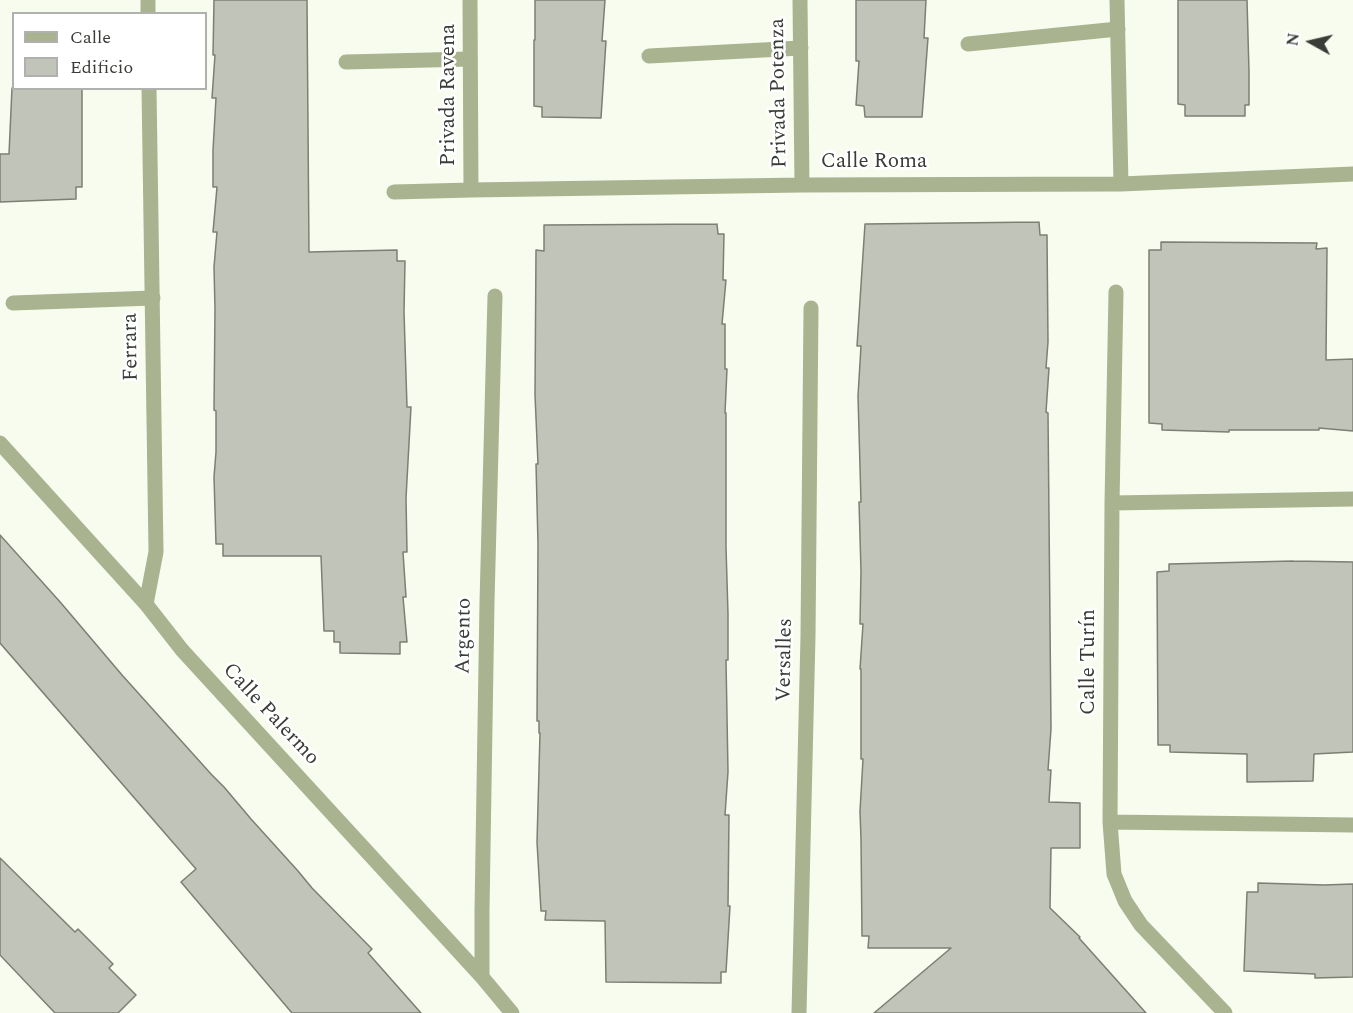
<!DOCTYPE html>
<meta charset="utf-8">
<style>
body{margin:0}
#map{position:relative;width:1353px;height:1013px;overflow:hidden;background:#f8fcef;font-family:Spectral,serif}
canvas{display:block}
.legend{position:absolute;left:12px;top:12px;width:195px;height:78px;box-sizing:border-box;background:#fff;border:2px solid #b0b1af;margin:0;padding:8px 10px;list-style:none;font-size:18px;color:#3a3c37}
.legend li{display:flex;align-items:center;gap:12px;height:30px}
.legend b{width:30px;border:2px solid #b0b1af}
.north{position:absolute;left:1281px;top:12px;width:60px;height:60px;-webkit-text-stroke:4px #fff;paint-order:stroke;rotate:278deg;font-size:16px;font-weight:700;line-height:24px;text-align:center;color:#3a3c37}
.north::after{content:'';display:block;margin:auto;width:21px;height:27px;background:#3a3c37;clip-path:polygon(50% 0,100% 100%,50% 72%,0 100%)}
</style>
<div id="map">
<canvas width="1353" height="1013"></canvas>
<ul class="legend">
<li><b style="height:8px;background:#a9b38f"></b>Calle</li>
<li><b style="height:16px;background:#c1c4b8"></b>Edificio</li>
</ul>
<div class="north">N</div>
</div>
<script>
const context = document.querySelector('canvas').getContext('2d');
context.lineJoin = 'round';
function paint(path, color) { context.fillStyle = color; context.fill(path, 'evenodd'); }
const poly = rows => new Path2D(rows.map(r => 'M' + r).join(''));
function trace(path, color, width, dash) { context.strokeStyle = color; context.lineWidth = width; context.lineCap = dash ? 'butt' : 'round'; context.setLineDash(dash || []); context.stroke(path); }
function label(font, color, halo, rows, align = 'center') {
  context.font = font + ' Spectral,serif'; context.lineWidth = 5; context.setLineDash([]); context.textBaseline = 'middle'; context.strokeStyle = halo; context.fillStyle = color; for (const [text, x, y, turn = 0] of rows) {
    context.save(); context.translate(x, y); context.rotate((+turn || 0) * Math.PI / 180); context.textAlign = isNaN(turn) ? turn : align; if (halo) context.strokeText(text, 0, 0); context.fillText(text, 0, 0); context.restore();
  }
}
const building = poly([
 [214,0,307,0,309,252,397,250,397,261,405,261,404,312,407,407,411,407,406,498,407,552,403,552,406,597,403,597,407,642,400,642,400,654,340,653,340,642,334,642,334,631,324,631,321,556,223,556,223,544,216,544,214,477,216,452,216,411,214,410,215,309,214,267,217,232,213,232,217,187,213,187,213,150,216,98,212,98,215,55,213,55,214,0],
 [535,0,605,0,602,41,606,41,601,118,542,117,542,107,534,106,534,40,535,40,535,0],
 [856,0,926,0,924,38,928,38,922,117,865,117,864,106,856,105,859,61,856,61,856,0],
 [1178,0,1247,0,1249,71,1249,105,1245,105,1245,116,1185,116,1185,105,1178,104,1178,0],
 [12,88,82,88,82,187,76,187,76,199,0,202,0,154,9,154,12,88],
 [1039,222,1040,235,1047,235,1048,342,1046,368,1049,368,1046,412,1048,413,1051,729,1048,770,1051,770,1049,802,1080,803,1080,848,1051,848,1050,908,1080,937,1079,938,1146,1013,874,1013,951,948,868,948,869,936,862,936,861,839,860,811,863,759,861,759,861,669,860,669,863,624,860,624,861,571,859,502,861,502,858,396,861,346,857,346,865,224,1039,222],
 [717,224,718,234,724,234,723,280,726,280,722,324,725,324,725,369,727,369,725,413,726,413,726,547,728,614,728,660,726,660,728,772,725,815,729,815,728,906,730,906,726,972,721,972,721,983,606,982,605,921,545,920,546,911,541,911,537,842,540,733,539,733,539,721,537,721,538,544,536,464,538,464,535,395,536,250,544,251,544,225,717,224],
 [1161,242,1317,243,1316,249,1327,248,1326,360,1353,359,1353,431,1319,428,1319,430,1229,430,1229,432,1162,430,1162,424,1149,423,1149,250,1161,250,1161,242],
 [0,535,61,603,122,675,211,774,224,787,251,819,298,871,312,888,372,949,368,953,421,1013,292,1013,181,882,196,869,0,643,0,535],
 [1293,561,1353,562,1353,752,1314,754,1313,781,1247,782,1247,754,1170,752,1170,745,1158,745,1157,572,1169,571,1169,564,1293,561],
 [0,858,75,932,78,929,113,964,109,968,136,995,118,1013,55,1013,0,955,0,858],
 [1258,883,1324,885,1353,884,1353,977,1315,978,1315,974,1244,971,1247,892,1258,892,1258,883]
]);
paint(building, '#c1c4b8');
trace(building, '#7c7f73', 1.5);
trace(poly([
 [968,44,1118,29],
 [649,56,801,48],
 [346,62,470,59],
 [13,303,153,298]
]), '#a9b38f', 15);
trace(poly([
 [148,0,148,14],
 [470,0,471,190],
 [800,0,802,185],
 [1117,0,1121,184],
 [394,192,471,190,802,185,1121,184,1353,174],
 [1116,292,1112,503,1110,822,1114,874,1125,901,1141,925,1225,1013],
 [0,443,146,604,182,650,482,977,512,1013],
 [1112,503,1353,499],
 [146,604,156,552,149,88],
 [1110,822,1353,825],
 [482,977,482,911,487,602,495,296],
 [799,1013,808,636,811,308]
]), '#a9b38f', 15);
label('21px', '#3a3c37', '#fff', [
 ["Privada Potenza",780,93,-91],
 ["Privada Ravena",450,95,-90],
 ["Calle Roma",874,163],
 ["Ferrara",132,347,-91],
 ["Argento",465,636,-89],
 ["Versalles",786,660,-89],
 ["Calle Turín",1090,662,-90],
 ["Calle Palermo",270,715,47]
]);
</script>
